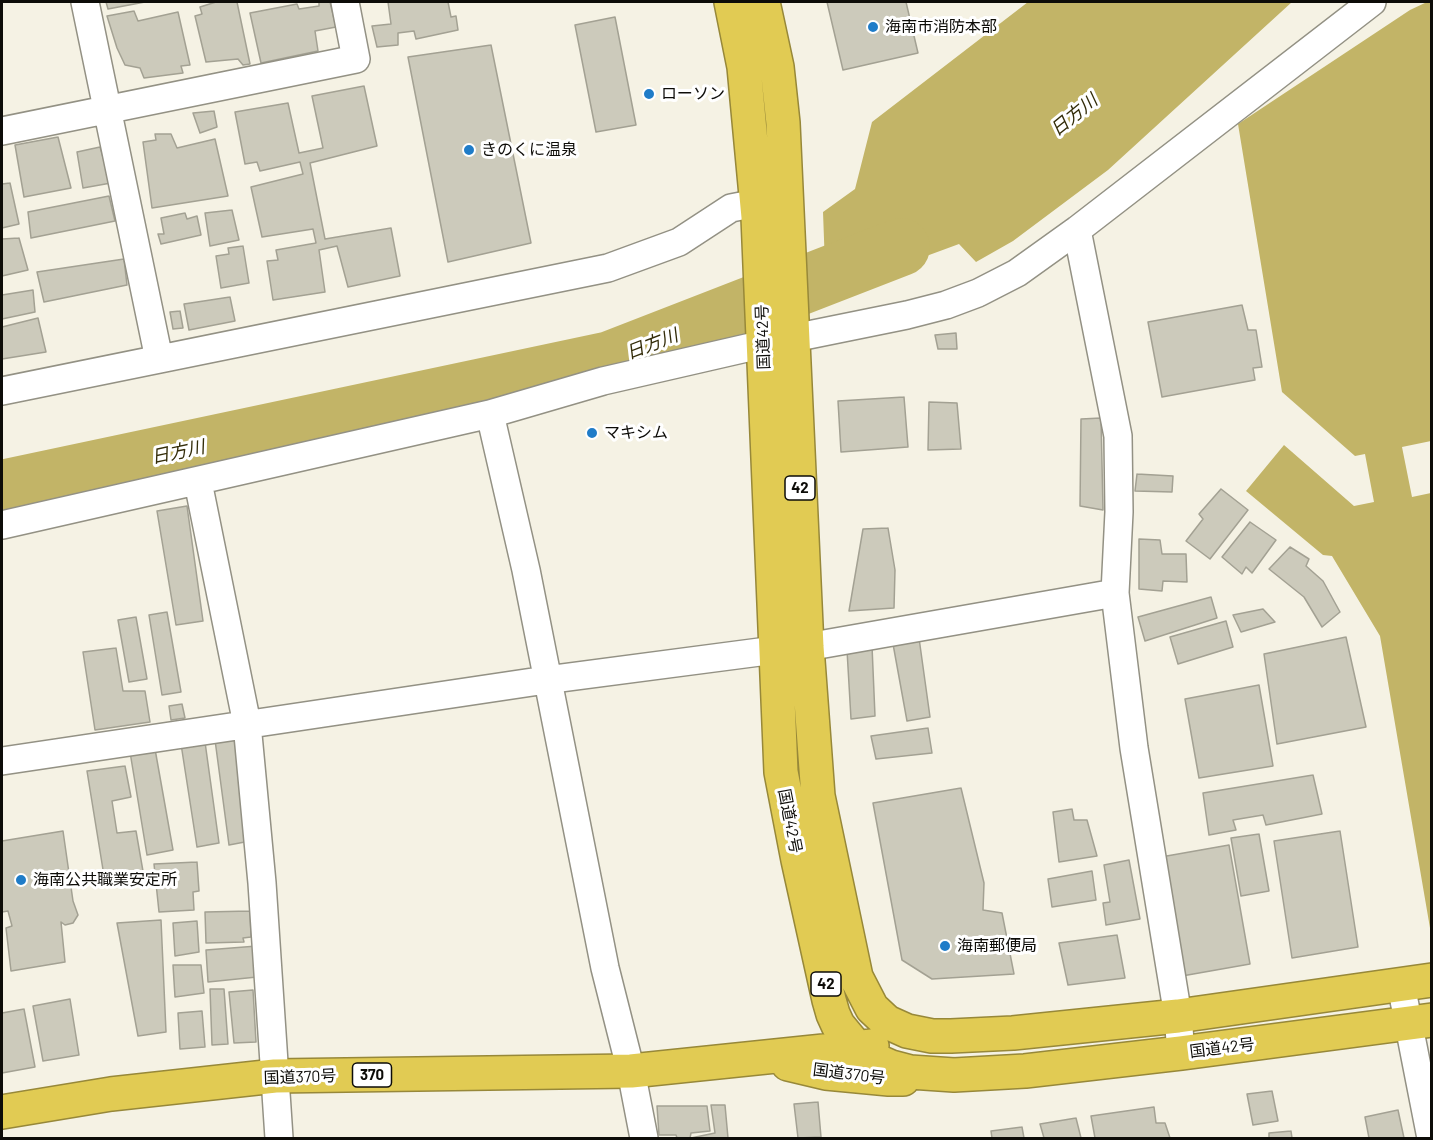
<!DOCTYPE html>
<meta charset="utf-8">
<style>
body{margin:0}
#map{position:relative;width:1433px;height:1140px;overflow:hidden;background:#f5f2e4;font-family:Barlow,sans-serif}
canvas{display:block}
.frame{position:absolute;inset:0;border:3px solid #0d0c08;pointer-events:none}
</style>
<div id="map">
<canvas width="1433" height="1140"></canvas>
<div class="frame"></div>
</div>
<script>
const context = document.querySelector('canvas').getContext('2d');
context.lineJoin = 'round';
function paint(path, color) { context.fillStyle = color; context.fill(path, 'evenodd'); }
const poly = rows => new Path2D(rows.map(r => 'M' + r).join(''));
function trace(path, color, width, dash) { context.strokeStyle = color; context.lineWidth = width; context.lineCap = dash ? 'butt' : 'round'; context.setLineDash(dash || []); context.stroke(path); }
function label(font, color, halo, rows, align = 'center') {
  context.font = font + ' Barlow,"Noto Sans JP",sans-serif'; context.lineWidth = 6; context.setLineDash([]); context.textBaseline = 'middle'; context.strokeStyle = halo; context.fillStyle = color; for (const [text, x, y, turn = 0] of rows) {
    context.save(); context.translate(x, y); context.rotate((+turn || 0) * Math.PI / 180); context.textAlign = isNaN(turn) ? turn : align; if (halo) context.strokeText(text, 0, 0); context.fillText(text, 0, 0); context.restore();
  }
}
paint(poly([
 [1028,2,1292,2,1108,170,1013,241,976,262,959,244,826,293,823,212,855,189,872,122],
 [1427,2,1432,2,1431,441,1402,447,1412,497,1431,493,1432,928,1430,928,1380,636,1332,556,1323,555,1246,491,1284,445,1354,506,1374,502,1365,454,1355,456,1282,392,1238,124,1410,10]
]), '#c2b467');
trace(poly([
 [2,489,610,360,901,247]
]), '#c2b467', 58);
const building = poly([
 [106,2,145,2,108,9,106,2],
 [216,2,237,2,250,64,243,65,238,59,206,62,195,16,202,14,200,7,216,2],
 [319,2,330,2,336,27,315,31,318,51,261,63,250,13,297,4,299,9,319,6,319,2],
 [388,2,448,2,451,17,456,16,458,30,416,39,414,31,398,33,398,45,377,47,372,26,391,24,388,2],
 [827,2,906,2,918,53,843,70,827,2],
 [134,11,138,21,178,12,190,65,181,66,183,73,144,78,140,68,125,65,117,48,107,16,134,11],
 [615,17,636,125,596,132,575,25,615,17],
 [491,45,531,243,448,262,408,57,491,45],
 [364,86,377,146,310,163,325,239,391,228,400,276,348,287,337,246,319,250,325,292,273,300,267,261,278,260,276,250,316,243,313,229,262,237,251,187,303,174,300,162,260,171,257,162,245,164,235,112,288,103,299,153,323,148,312,96,364,86],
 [214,111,217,127,200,133,193,113,214,111],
 [155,134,171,134,177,148,215,139,228,196,152,208,143,142,156,140,155,134],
 [58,137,71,188,24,197,15,145,58,137],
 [100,147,111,183,83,188,77,152,100,147],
 [10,183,19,224,2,228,2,184,10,183],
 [109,196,115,221,31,238,28,212,109,196],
 [232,210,239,240,210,246,205,213,232,210],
 [185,213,187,219,197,216,201,235,161,244,158,234,164,234,161,218,185,213],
 [19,238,28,270,2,276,2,239,19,238],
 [243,246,249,283,221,288,216,256,229,254,228,248,243,246],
 [124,259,127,285,44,302,37,272,124,259],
 [33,290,35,312,2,319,2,295,33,290],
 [230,297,235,321,189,330,184,304,230,297],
 [1242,305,1248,330,1256,330,1262,367,1253,368,1255,380,1162,397,1148,322,1242,305],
 [180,311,183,328,173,329,170,312,180,311],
 [38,318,46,352,2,359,2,327,38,318],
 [956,333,957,349,938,349,935,335,956,333],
 [904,397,908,447,841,452,838,401,904,397],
 [929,402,957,403,961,449,928,450,929,402],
 [1101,418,1103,510,1080,506,1081,419,1101,418],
 [1137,474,1173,476,1172,492,1135,491,1137,474],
 [1221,489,1248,510,1210,559,1186,541,1203,519,1199,514,1221,489],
 [187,506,203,621,176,625,157,511,187,506],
 [1250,522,1276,540,1252,573,1246,567,1242,574,1222,557,1250,522],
 [888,528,895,570,894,608,849,611,863,529,888,528],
 [1139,539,1160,540,1162,554,1186,554,1187,582,1163,581,1162,591,1139,589,1139,539],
 [1290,547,1309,559,1306,566,1323,581,1340,612,1322,627,1304,597,1269,569,1290,547],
 [1211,597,1217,618,1145,641,1138,617,1211,597],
 [1263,609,1275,622,1241,632,1233,615,1263,609],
 [167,612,181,692,162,695,149,615,167,612],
 [136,617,147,679,129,682,118,620,136,617],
 [1226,621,1233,647,1178,664,1170,637,1226,621],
 [1346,637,1366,727,1277,744,1264,654,1346,637],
 [919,638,930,717,907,721,893,644,919,638],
 [872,646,875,716,851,719,847,650,872,646],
 [116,648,123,691,145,691,150,722,95,730,83,652,116,648],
 [1259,685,1273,766,1199,778,1185,699,1259,685],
 [182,704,185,718,171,720,169,706,182,704],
 [928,728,932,753,876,759,871,736,928,728],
 [232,737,239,744,250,841,229,845,215,740,232,737],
 [205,742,219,843,197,847,181,744,205,742],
 [155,749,173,850,147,855,130,752,155,749],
 [125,766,131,797,112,801,117,833,136,831,144,877,105,882,87,771,125,766],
 [1313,775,1322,814,1266,825,1263,815,1233,820,1236,830,1209,835,1203,793,1313,775],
 [961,788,984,883,983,910,1002,913,1014,974,932,979,902,960,873,803,961,788],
 [1072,809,1074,820,1087,820,1097,856,1059,862,1053,812,1072,809],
 [63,831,73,901,78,915,73,923,65,925,61,922,65,962,11,971,6,928,12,926,8,911,2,912,2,841,63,831],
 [1340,831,1358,947,1292,958,1274,841,1340,831],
 [1259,834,1269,891,1241,896,1231,838,1259,834],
 [1229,845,1250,964,1182,976,1161,857,1229,845],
 [1129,860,1140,919,1106,925,1103,903,1110,902,1104,865,1129,860],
 [197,862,199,891,193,892,194,910,159,912,154,864,197,862],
 [1092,871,1096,900,1052,907,1048,879,1092,871],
 [250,911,251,937,243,938,244,942,206,943,205,912,250,911],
 [161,920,166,1032,138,1036,117,923,161,920],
 [197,921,199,952,175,956,173,923,197,921],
 [1117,935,1125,978,1068,985,1059,943,1117,935],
 [257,946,257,977,208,982,206,950,257,946],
 [173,965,201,965,204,993,175,997,173,965],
 [210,989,224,989,228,1044,212,1045,210,989],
 [253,990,256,1042,234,1043,229,992,253,990],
 [70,999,79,1055,43,1061,33,1006,70,999],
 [24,1009,35,1067,2,1073,2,1013,24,1009],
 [202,1011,205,1047,180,1049,178,1013,202,1011],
 [1272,1091,1278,1121,1253,1125,1247,1094,1272,1091],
 [818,1102,821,1137,798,1138,794,1104,818,1102],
 [711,1105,725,1105,728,1138,691,1138,715,1133,711,1105],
 [657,1106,707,1106,710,1131,691,1133,690,1138,677,1138,676,1135,659,1135,657,1106],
 [1154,1107,1156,1123,1165,1123,1170,1138,1095,1138,1091,1116,1154,1107],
 [1398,1110,1404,1138,1369,1138,1365,1117,1398,1110],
 [1076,1118,1081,1138,1044,1138,1040,1124,1076,1118],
 [1022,1127,1024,1138,992,1138,991,1131,1022,1127],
 [1291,1131,1292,1138,1269,1138,1269,1133,1291,1131]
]);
paint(building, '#cccabb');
trace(building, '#a3a193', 1.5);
const street = poly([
 [85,2,159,359],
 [2,131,356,59,345,2],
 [1077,230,1118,436,1119,512,1115,593,1134,748,1178,1016,1181,1053],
 [2,391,608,268,679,242,731,208,777,199],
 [490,414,526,570,605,968,631,1071,644,1138],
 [198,482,247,724,262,883,279,1138],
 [2,525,490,414,603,381,764,344,907,315,946,305,978,293,1017,273,1077,230,1372,2],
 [2,761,546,680,775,650,807,647,1115,593],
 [1401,985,1431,1138]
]);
const highway = poly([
 [731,2,744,67,758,217,781,772,798,860,829,1000,833,1014,838,1025,857,1048,873,1059,891,1067,910,1072,954,1075,1025,1071,1181,1053,1432,1020],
 [763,2,777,67,783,123,807,647,818,796,856,977,872,1008,887,1022,907,1031,932,1036,951,1036,1013,1033,1178,1016,1432,980],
 [788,1064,826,1073,889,1079,903,1079],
 [2,1112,111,1094,275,1076,631,1071,872,1046]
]);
trace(street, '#939184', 30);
trace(highway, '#978839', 36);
trace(street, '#fff', 27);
trace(highway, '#e1cb53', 33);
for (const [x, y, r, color] of [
 [873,27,6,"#1f7cc8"],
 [649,94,6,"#1f7cc8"],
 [469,150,6,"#1f7cc8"],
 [592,433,6,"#1f7cc8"],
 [21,880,6,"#1f7cc8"],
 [945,946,6,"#1f7cc8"]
]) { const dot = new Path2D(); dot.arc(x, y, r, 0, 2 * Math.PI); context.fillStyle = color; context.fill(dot); trace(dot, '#fff', 2); }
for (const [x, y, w] of [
 [800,488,30],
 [826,984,30],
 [372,1075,39]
]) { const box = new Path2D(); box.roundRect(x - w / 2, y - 12, w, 24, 4.5); context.fillStyle = '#fff'; context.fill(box); trace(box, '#0d0c08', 1.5); }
label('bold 15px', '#0d0c08', null, [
 ["42",800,488],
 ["42",826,984],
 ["370",372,1075]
]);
label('16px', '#0d0c08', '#fff', [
 ["海南市消防本部",885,27],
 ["ローソン",661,94],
 ["きのくに温泉",481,150],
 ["マキシム",604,433],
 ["海南公共職業安定所",33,880],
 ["海南郵便局",957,946]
], 'left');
label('16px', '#0d0c08', '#fff', [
 ["国道42号",763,337,-92],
 ["国道42号",790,821,79],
 ["国道42号",1222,1048,-7],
 ["国道370号",849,1074,7],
 ["国道370号",300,1077,-2]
]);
label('italic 18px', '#332c09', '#fff', [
 ["日方川",1074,115,-39],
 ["日方川",652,344,-21],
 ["日方川",178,452,-12]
]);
</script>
